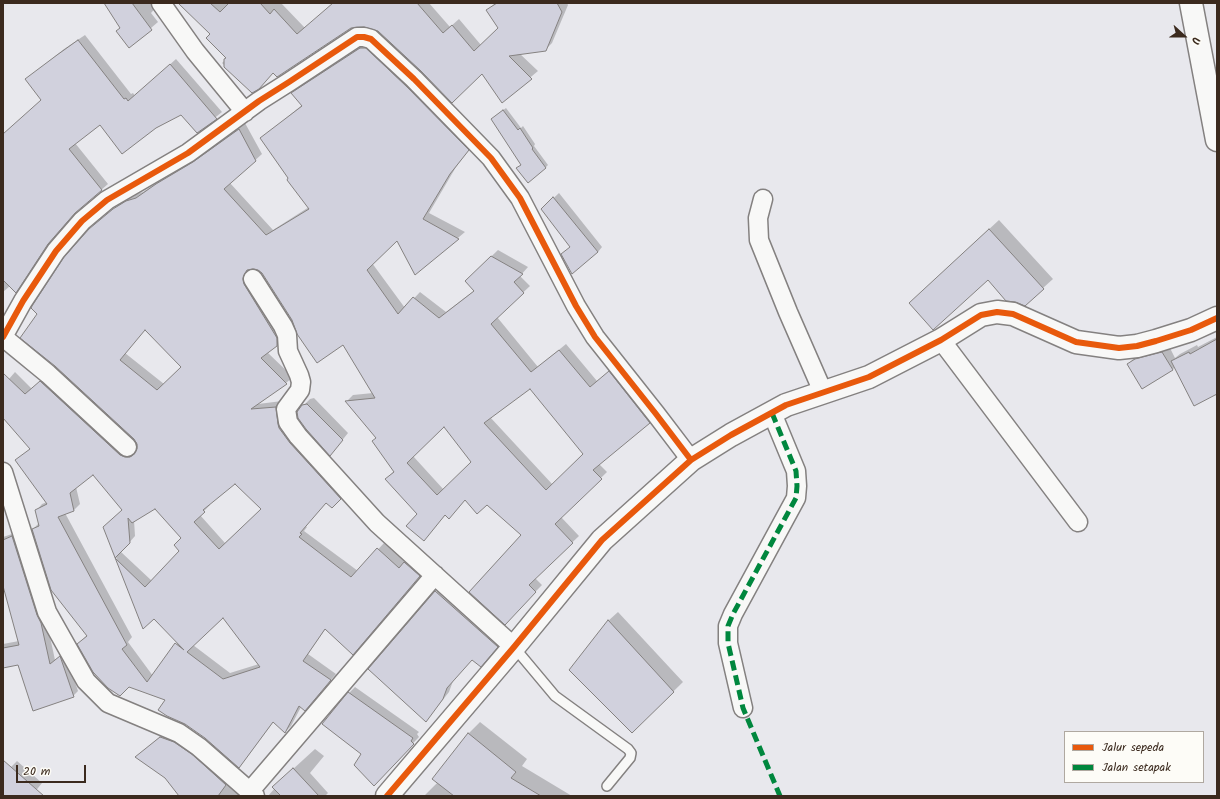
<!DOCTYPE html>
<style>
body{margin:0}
#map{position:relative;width:1220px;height:799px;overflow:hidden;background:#e8e8ed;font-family:Kalam,sans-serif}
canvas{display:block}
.frame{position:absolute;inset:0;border:4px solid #3b2a1e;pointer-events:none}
.legend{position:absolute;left:1064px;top:731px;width:140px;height:52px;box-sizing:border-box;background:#fdfcf7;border:1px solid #afa8a0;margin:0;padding:5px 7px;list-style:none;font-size:12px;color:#3b2a1e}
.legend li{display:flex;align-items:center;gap:8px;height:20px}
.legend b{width:20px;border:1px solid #afa8a0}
.north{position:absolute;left:1164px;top:16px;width:40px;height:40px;-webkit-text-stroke:3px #fdfcf7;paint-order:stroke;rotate:111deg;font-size:11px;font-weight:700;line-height:16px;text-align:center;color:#3b2a1e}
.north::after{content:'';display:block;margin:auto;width:14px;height:18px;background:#3b2a1e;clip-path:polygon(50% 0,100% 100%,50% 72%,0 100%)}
.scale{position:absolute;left:16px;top:765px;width:70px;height:18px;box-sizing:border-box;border:2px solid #3b2a1e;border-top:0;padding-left:5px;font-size:12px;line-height:14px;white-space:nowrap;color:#3b2a1e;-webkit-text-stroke:3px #fdfcf7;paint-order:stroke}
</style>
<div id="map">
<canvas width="1220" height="799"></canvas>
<div class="frame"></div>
<ul class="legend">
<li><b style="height:5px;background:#e8590c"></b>Jalur sepeda</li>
<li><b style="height:5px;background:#00873e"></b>Jalan setapak</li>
</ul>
<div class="north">U</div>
<div class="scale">20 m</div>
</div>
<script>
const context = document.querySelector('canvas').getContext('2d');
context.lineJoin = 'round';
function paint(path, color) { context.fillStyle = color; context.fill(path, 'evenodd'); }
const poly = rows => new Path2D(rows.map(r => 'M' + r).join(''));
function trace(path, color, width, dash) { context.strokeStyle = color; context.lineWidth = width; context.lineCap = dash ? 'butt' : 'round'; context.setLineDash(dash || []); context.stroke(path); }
paint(poly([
 [105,3,160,3,151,13,158,22,130,46,121,27],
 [179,3,281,3,305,28,334,3,429,3,450,27,459,19,481,45,499,28,488,10,495,3,567,3,568,5,552,43,545,50,519,53,538,71,502,101,482,73,422,71,379,30,367,26,351,27,273,72,252,92,222,63,227,58,212,34],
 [85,35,131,94,133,93,135,96,176,59,222,112,197,132,182,114,100,124,75,143,108,184,78,210,54,237,22,285,16,291,10,286,3,292,3,135,42,100,27,79,64,49],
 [367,42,474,143,456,167,429,213,465,232,416,273,397,240,372,263,405,308,420,292,446,312,475,290,466,281,498,250,528,267,520,276,530,286,497,317,538,367,566,344,597,381,616,366,656,416,599,464,607,472,561,517,579,536,535,578,542,585,511,617,522,535,487,504,465,499,446,514,430,533,418,514,386,479,394,471,377,438,347,401,353,395,373,393,343,343,293,320,263,273,259,269,249,269,248,272,283,339,267,352,293,377,286,383,258,404,282,401,346,492,338,501,327,502,305,526,307,527,304,531,358,571,384,543,405,562,411,556,426,569,359,647,326,628,308,654,336,674,311,703,301,707,291,726,285,732,274,721,245,760,239,767,167,699,78,644,87,635,33,529,39,523,36,511,42,504,47,502,17,460,31,448,3,416,3,386,15,372,32,389,47,376,132,451,137,451,138,444,38,314,90,229,97,222,121,203,133,195,143,192,163,178,201,156,245,123,262,154,230,183,273,230,309,207,262,138,302,105,292,93,298,87],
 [145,329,182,366,164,384,125,353],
 [530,387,584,454,553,485,490,417],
 [444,426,473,462,444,490,413,456],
 [93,474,123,510,104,527,144,627,154,618,178,642,153,676,128,642,132,637,65,513,74,510,80,504,76,487],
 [235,483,262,509,225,543,200,515,210,505,209,504],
 [155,508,182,538,180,551,152,581,121,552,135,536,134,520],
 [223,616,259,664,230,673,193,645],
 [506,108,521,128,523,126,535,144,534,146,548,165,545,168,522,164,492,119],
 [559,193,602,247,598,252,571,246,542,209],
 [999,220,1053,279,1043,288,1025,305,988,279,920,293],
 [1217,337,1217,398,1215,394,1175,367,1172,370,1128,364,1135,357,1169,346,1175,358,1180,354,1197,345,1198,347],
 [314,398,348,433,336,448,303,406,310,399],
 [18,532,46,618,55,660,65,652,78,691,73,696,18,664,3,667,3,644,19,641,3,582,3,537],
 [442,586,503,640,487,659,473,658,453,681,449,692,426,721,436,592],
 [618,612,683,682,632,732,608,621],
 [355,687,419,732,417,734,419,737,374,784,363,754,349,693],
 [480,722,527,759,522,766,572,796,424,796,438,782,468,734],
 [167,731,242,796,181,796,143,751],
 [315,749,324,756,310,773,328,793,325,796,268,796,275,788,280,781],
 [17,761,42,783,34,793,37,796,3,796,3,775]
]), '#0003');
const building = poly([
 [104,3,132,3,152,30,129,48,116,31,120,28,104,3],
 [178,3,210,3,220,12,229,3,260,3,270,14,274,9,297,34,333,3,417,3,443,33,452,25,474,51,498,28,486,10,497,3,557,3,562,12,546,51,509,56,532,79,502,103,482,74,452,103,421,71,378,31,364,27,351,28,277,77,273,73,259,89,252,93,224,67,224,59,226,58,206,38,210,34,178,3],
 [78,40,124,99,126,98,128,101,170,64,217,119,197,133,181,115,156,128,122,154,100,125,69,149,102,190,75,213,48,244,16,293,3,280,3,134,41,100,25,79,57,55,78,40],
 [360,48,366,48,407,87,469,150,450,174,423,219,459,239,415,275,397,241,367,270,398,314,413,297,439,318,474,291,465,281,491,256,523,274,514,282,524,293,491,324,531,372,559,350,590,387,609,371,650,423,593,470,602,479,555,524,573,543,529,585,536,592,505,625,469,592,521,535,487,505,477,514,465,500,449,519,445,515,424,541,406,526,417,514,385,479,394,472,372,441,376,438,345,401,375,398,343,345,317,363,297,334,292,320,262,273,258,270,253,269,247,270,244,275,243,279,244,284,277,338,277,346,261,358,287,384,251,409,276,407,278,424,279,428,290,443,341,499,332,508,326,503,300,533,302,534,299,537,351,577,377,548,399,568,404,562,420,576,353,655,325,629,303,661,331,680,305,711,299,706,285,733,273,722,239,768,205,738,185,724,167,716,158,710,165,700,129,687,120,696,108,688,93,672,77,644,87,636,51,590,32,529,39,526,35,510,47,504,15,460,30,449,3,418,3,373,25,394,40,381,120,455,125,457,130,457,134,454,137,449,137,444,134,439,55,366,20,338,37,314,31,308,32,306,64,257,89,229,113,209,126,201,136,198,156,184,193,162,239,129,256,161,224,189,266,235,309,209,287,180,288,178,260,138,302,106,291,93,360,48],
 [145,330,181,367,157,390,120,360,145,330],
 [530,389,583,454,546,490,484,423,530,389],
 [444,427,471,462,437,495,407,463,444,427],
 [93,475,122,510,103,527,143,629,154,619,184,650,175,643,147,682,122,649,127,645,58,517,74,511,70,493,93,475],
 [235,484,261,509,219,549,194,522,205,512,203,510,235,484],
 [155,509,181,538,174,545,179,551,145,587,115,558,130,543,128,518,132,523,155,509],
 [223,618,260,667,223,679,187,652,223,618],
 [503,110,518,130,520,128,533,148,532,149,546,168,528,183,516,168,521,165,491,119,503,110],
 [553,197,598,252,572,274,561,254,570,247,541,209,553,197],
 [989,229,1044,289,1025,306,1015,302,1006,301,988,280,933,330,909,303,989,229],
 [1217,339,1217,394,1194,406,1171,361,1189,352,1190,354,1217,339],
 [1162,352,1173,370,1142,389,1127,364,1135,359,1162,352],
 [307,404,343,440,330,456,306,429,298,418,297,412,302,405,307,404],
 [12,536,37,615,41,623,50,664,60,656,74,697,33,711,18,665,3,668,3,648,19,645,3,586,3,540,12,536],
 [435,591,498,647,481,667,472,660,447,688,443,699,426,722,368,669,435,591],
 [608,620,674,692,632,733,569,670,608,620],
 [348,692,413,738,411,741,414,744,374,786,354,765,361,754,322,724,348,692],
 [468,733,516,772,511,778,541,796,454,796,432,779,468,733],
 [160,737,174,742,193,755,226,785,218,796,179,796,165,778,135,757,160,737],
 [3,760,44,796,3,796,3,760],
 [293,768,319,796,281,796,272,787,293,768]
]);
paint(building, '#d1d1dd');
trace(building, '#848180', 1);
const lane = poly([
 [514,647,555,696,628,749,631,753,630,758,607,786]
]);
const street = poly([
 [161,3,195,51,245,112],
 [763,199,758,218,759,240,788,312,823,392],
 [253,279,283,326,287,335,288,351,299,375,301,382,300,390,286,409,288,422,298,436,377,523,514,647],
 [3,337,23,301,56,251,82,221,107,200,188,153,259,101,289,82,357,37,364,37,371,39,414,79,491,158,520,198,576,306,595,337,656,414,691,460],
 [3,337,48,374,127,447],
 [941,340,1078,522],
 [3,472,47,612,86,681,108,703,179,733,199,747,255,796],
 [743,708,728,643,728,626,733,614,796,498,797,486,796,471,772,413],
 [250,791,435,575]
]);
const secondary = poly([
 [1191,3,1217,140],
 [387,796,514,647,602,540,691,460,731,435,786,405,869,377,941,340,981,315,997,312,1013,314,1076,342,1119,348,1137,346,1156,341,1191,330,1217,318]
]);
trace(lane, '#848180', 12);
trace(street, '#848180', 21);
trace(secondary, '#848180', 25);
trace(lane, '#f8f8f7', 9);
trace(street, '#f8f8f7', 18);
trace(secondary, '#f8f8f7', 22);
trace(poly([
 [772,413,796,471,797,486,796,498,733,614,728,626,728,643,743,708,780,796]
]), '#00873e', 5, [10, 5]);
trace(poly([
 [3,337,23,301,56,251,82,221,107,200,188,153,259,101,289,82,357,37,364,37,371,39,414,79,491,158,520,198,576,306,595,337,656,414,691,460],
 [387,796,514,647,602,540,691,460,731,435,786,405,869,377,941,340,981,315,997,312,1013,314,1076,342,1119,348,1137,346,1156,341,1191,330,1217,318]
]), '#e8590c', 6);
</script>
